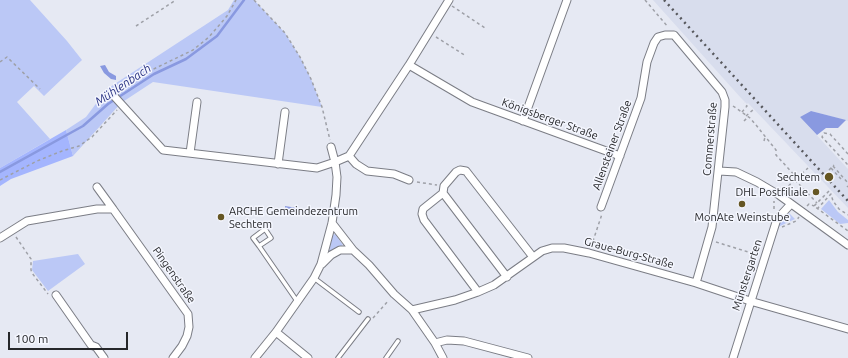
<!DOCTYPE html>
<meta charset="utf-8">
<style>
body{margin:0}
#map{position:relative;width:848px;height:358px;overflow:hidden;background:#e6e9f3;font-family:Ubuntu,sans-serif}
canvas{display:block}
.scale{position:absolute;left:8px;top:332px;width:120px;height:18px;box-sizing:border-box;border:2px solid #26272a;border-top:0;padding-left:5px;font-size:12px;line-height:14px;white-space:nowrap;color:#26272a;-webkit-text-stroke:3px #f4f6fe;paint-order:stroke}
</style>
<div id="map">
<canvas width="848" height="358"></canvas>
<div class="scale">100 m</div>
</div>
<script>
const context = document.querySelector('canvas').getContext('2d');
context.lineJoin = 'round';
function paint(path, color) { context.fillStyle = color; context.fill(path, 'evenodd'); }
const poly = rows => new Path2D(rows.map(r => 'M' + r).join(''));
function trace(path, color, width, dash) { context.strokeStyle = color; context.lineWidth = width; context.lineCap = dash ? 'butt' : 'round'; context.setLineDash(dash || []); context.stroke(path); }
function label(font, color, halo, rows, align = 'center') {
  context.font = font + ' Ubuntu,sans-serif'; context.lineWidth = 3; context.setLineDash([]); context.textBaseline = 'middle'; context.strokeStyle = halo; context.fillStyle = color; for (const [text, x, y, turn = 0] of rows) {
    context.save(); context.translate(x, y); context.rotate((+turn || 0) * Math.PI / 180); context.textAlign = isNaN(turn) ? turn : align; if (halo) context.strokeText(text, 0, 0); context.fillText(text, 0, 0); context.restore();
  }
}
paint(poly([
 [653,0,848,0,848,121,811,111,800,117,848,169,848,208,748,103,747,104,741,98]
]), '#d8dded');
paint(poly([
 [0,0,30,0,67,41,82,60,44,96,34,86,17,102,50,139,0,168],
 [234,0,254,0,285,33,300,57,311,79,322,107,153,82,121,103,73,156,66,130,86,117,107,89,228,10],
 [829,200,838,212,848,220,848,223,840,224,821,209],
 [789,213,795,219,778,227,780,222],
 [335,234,343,245,329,253,332,235],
 [78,254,85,264,48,291,32,270,33,261]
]), '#bbc8f6');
paint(poly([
 [66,130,73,156,11,179,0,186,0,168]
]), '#a4b5fe');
paint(poly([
 [105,65,109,72,116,76,116,80,111,79,104,73,100,66],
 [811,111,846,120,838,128,826,128,817,135,800,117],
 [285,206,297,208,297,212,287,213,285,211]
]), '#8999e0');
trace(poly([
 [0,172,83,126,108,104,154,74,186,59,217,36,244,0]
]), '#8999e0', 2.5);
const service = poly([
 [259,246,253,238,265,229,271,238,259,246,297,301],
 [314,278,359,312],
 [338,358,368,319],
 [386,358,398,341]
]);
const minor = poly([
 [449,0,409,65,472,102,620,156],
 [113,95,163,150,317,168,335,162,349,156,409,65],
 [523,121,567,0],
 [190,153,197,102],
 [349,156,356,164,367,171,394,174,409,180],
 [278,164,285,112],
 [719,171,736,172,757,182,779,195,848,245],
 [97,187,113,209],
 [443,193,507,277],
 [601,207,641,98,647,62,654,43,658,37,665,35,674,35,722,92,725,100,725,107,712,227,696,283],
 [332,223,353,250],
 [0,238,27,221,97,209,113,209,188,314,189,327,187,336,182,346,173,358],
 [322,264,331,255,340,250,353,250,369,265,394,294,412,310,435,343,443,358],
 [478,292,424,220,422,214,423,209,443,193,444,186,456,172,460,170,466,171,533,257],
 [56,295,91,345,96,347,104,358],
 [412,310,455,300,478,292,494,285,542,251,552,248,564,248,589,253,696,283,750,301,848,329],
 [276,332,308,358],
 [435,343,447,340,464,341,528,358],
 [255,358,276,332,314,278,321,264,332,223,336,195,337,177,335,162,331,147],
 [733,358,777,219,791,204]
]);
trace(service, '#7b7d85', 5.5);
trace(minor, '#7b7d85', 9);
trace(poly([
 [254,0,285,33,300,57,311,79,322,107,330,140],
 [645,0,668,27],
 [452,6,485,28],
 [136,26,176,0],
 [436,37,466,56],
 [0,62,7,57,40,89],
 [118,91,133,79,193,50,209,37,227,16,236,0],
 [733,106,750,118,756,125,776,150,776,155,797,178],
 [742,112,747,106,744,103],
 [746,116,754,109],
 [744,121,748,117],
 [764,141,765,137],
 [848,154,830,134,824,133,822,137,848,165],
 [833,166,848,183],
 [831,168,841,179],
 [829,170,834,165],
 [0,180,37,161,62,151,79,146,92,137,117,110],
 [795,180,817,203],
 [417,182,437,185],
 [847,186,848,187],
 [784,190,808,168],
 [829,191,814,206,848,231],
 [807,206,809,204,814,206],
 [774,209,774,201],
 [817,209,831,194,833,201,839,209,848,215],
 [782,227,796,221,799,217],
 [16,237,31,259,31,270,32,273,48,294],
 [716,242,758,255],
 [591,247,602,214],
 [373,318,389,300]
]), '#9ea0a7', 1.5, [3, 3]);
trace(service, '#fff', 3.5);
trace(minor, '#fff', 7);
trace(poly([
 [664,0,848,201]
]), '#57585d', 2.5, [2, 4]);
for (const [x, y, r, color] of [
 [829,177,5,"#655623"],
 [816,192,4,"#655623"],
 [742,204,4,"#655623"],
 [221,217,4,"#655623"]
]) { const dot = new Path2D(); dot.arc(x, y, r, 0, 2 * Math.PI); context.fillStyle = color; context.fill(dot); trace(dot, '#f4f6fe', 1.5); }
label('11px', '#26272a', '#f4f6fe', [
 ["Königsberger Straße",550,119,20],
 ["Commerstraße",710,139,-85],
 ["Allensteiner Straße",612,145,-70],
 ["Graue-Burg-Straße",629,253,15],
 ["Pingenstraße",174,275,55],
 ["Münstergarten",747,275,-72]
]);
label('11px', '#26272a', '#f4f6fe', [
 ["Sechtem",820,177],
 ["DHL Postfiliale",808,192],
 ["ARCHE Gemeindezentrum",229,211,"left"],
 ["Sechtem",229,224,"left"],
 ["MonAte Weinstube",742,217,"center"]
], 'right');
label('italic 12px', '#293283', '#f4f6fe', [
 ["Mühlenbach",123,85,-34]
]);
</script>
